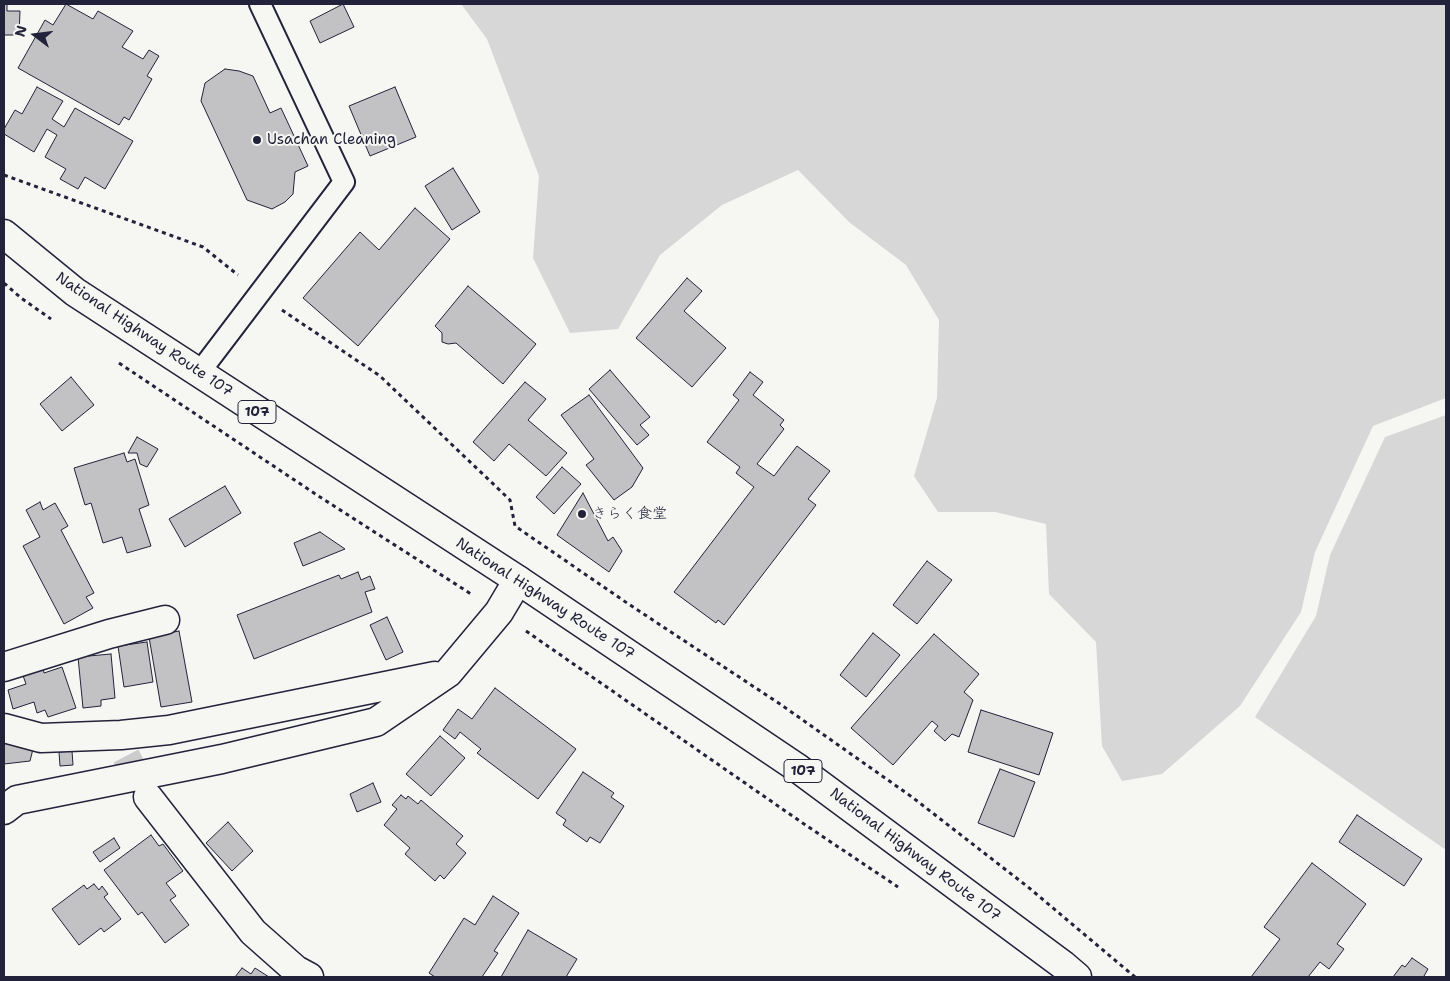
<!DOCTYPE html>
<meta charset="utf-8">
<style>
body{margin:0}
#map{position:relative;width:1450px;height:981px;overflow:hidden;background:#f6f6f2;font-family:"Shantell Sans",sans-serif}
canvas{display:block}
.frame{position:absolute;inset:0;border:5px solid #22223b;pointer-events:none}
.north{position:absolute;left:10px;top:10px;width:50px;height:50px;-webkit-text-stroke:4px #f6f6f2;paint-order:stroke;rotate:285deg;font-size:14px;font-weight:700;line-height:20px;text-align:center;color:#22223b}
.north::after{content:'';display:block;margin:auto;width:18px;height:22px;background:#22223b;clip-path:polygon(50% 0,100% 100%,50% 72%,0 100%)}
</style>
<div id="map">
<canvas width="1450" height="981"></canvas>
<div class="frame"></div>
<div class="north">N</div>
</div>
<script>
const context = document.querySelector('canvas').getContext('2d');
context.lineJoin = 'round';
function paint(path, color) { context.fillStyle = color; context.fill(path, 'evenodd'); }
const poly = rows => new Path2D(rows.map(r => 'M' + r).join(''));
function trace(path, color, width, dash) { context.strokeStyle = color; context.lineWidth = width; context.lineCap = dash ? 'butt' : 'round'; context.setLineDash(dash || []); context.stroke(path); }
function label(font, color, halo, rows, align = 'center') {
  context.font = font + ' "Shantell Sans","Klee One",sans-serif'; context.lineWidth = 4; context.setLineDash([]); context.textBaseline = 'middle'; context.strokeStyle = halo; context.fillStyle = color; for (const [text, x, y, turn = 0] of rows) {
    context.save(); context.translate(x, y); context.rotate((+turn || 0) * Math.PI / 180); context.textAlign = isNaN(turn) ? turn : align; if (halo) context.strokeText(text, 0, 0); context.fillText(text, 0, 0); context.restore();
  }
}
paint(poly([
 [461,4,1446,4,1446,398,1373,426,1315,552,1301,612,1240,706,1162,774,1122,781,1102,746,1096,642,1049,594,1046,524,995,512,938,512,914,476,937,398,939,320,906,265,849,222,798,170,722,205,660,255,618,329,570,333,533,258,539,176,487,39],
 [1446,415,1446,850,1255,717,1316,616,1330,555,1385,437]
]), '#d7d7d7');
const building = poly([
 [4,4,7,4,7,11,20,11,19,35,4,35,4,4],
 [66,4,93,19,98,11,133,31,122,47,143,59,149,50,159,56,147,76,152,79,129,120,124,117,119,125,18,68,45,20,53,25,66,4],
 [343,4,354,27,320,43,310,21,343,4],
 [225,69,239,71,253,76,270,113,281,108,308,166,295,172,293,194,285,202,272,209,247,200,201,101,205,83,225,69],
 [37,87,63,101,52,119,64,127,75,108,133,141,105,189,85,177,78,189,60,179,66,169,45,157,57,135,47,129,34,152,4,134,4,129,15,110,22,114,37,87],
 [395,87,416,137,370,156,349,106,395,87],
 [453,168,480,212,452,230,425,186,453,168],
 [415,208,450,239,358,346,303,298,360,232,379,250,415,208],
 [687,278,702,291,684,311,726,348,692,387,636,338,687,278],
 [468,286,536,344,503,384,456,343,448,344,442,342,442,333,435,326,468,286],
 [610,370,650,417,640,425,649,435,637,445,589,389,610,370],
 [750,372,763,382,753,395,784,420,780,425,784,429,757,464,774,476,797,446,830,471,808,499,816,505,724,625,718,620,716,623,674,592,754,487,736,473,740,467,707,442,739,400,733,395,750,372],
 [71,377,94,405,62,431,40,404,71,377],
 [525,382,546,399,528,420,567,453,546,476,509,444,494,461,473,442,525,382],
 [589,395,643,468,632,487,614,500,586,465,594,459,561,415,589,395],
 [137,437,158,449,147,467,140,464,137,453,128,453,137,437],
 [124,453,127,462,135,459,149,505,139,509,151,546,127,553,122,537,103,543,91,503,85,505,74,468,124,453],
 [562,467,581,484,554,514,536,497,562,467],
 [225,486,241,513,185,547,169,519,225,486],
 [583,493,608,541,613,537,622,551,609,572,557,535,583,493],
 [40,502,43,510,55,503,68,526,61,530,94,593,86,597,93,608,64,624,23,546,40,537,26,510,40,502],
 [320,532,345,549,303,566,294,543,320,532],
 [927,561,952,580,917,624,893,605,927,561],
 [358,572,361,580,370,576,375,589,365,592,372,612,254,659,237,615,339,575,341,579,358,572],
 [387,617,403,652,386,660,370,625,387,617],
 [179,631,192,702,161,707,149,637,179,631],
 [873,633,900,655,866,697,840,675,873,633],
 [934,634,979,674,964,692,973,700,959,737,952,734,945,741,934,731,938,726,932,721,893,765,851,728,934,634],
 [147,642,153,682,124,687,118,646,147,642],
 [111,654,115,698,101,700,101,706,83,708,78,657,111,654],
 [42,664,44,673,62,667,76,708,48,717,45,710,37,713,34,702,13,709,8,690,26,684,21,670,42,664],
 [495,688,576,749,538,799,477,753,481,749,460,732,455,739,443,730,458,709,472,719,495,688],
 [981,710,1053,733,1039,775,968,752,981,710],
 [440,736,465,758,431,796,406,774,440,736],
 [4,742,33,749,30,761,4,764,4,742],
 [72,751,73,765,60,766,59,752,72,751],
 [1000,769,1035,782,1014,837,978,823,1000,769],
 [583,772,614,793,611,797,624,806,600,843,590,837,587,842,563,825,566,820,556,813,583,772],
 [373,783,381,802,357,812,350,794,373,783],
 [401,795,406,799,408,796,418,804,421,800,463,836,456,844,466,853,444,879,440,875,435,881,405,854,410,848,384,825,397,809,392,805,401,795],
 [1357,815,1422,859,1404,886,1339,842,1357,815],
 [228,822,253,851,232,871,206,843,228,822],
 [151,835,159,846,163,844,183,871,166,883,176,896,170,900,189,925,165,943,142,912,138,915,104,870,151,835],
 [114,838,120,848,100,862,93,852,114,838],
 [1312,863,1366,904,1337,944,1344,949,1329,969,1320,962,1308,977,1251,977,1280,939,1264,927,1312,863],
 [94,884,99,890,102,886,108,894,104,897,121,919,104,932,101,928,79,945,52,909,84,885,87,889,94,884],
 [493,896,519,913,494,951,498,953,482,977,435,977,429,973,464,918,475,925,493,896],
 [528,930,577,959,566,977,501,977,528,930],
 [1412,958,1428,969,1424,976,1425,977,1393,977,1402,965,1405,967,1412,958],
 [242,968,251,974,255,968,269,977,235,977,242,968]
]);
paint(building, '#c2c2c4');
trace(building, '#22223b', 1);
trace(poly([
 [126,756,147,796]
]), '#cccccd', 28, [28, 14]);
const service = poly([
 [199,373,344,182,260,4]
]);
const minor = poly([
 [4,667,109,634,165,620],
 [4,728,41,738,121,735,169,730,435,676],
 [148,797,253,932,296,970,309,977],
 [4,810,17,800,222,759,376,722,448,673,499,612,518,580]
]);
const trunk = poly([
 [4,234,75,292,518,580,796,767,1063,965,1077,977]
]);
trace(service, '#22223b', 24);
trace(minor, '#22223b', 31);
trace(trunk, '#22223b', 31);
trace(poly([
 [4,175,203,247,238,275],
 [4,283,21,298,51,319],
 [282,310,380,376,510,500,515,526,627,603,780,704,912,797,1028,887,1135,977],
 [119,363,320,497,471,594],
 [526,631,804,824,898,887]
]), '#22223b', 3, [4, 4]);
trace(service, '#f6f6f2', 20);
trace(minor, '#f6f6f2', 28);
trace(trunk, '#f6f6f2', 28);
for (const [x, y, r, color] of [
 [257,140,5,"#22223b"],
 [582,514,5,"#22223b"]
]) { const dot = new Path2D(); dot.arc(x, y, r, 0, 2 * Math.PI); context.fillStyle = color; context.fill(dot); trace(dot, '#f6f6f2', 2); }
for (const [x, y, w] of [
 [257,412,38],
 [803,771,38]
]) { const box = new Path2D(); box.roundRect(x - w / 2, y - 11.5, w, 23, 4); context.fillStyle = '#f6f6f2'; context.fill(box); trace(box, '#22223b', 1); }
label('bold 14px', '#22223b', null, [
 ["107",257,412],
 ["107",803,771]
]);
label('15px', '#22223b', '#f6f6f2', [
 ["Usachan Cleaning",267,140],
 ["きらく食堂",592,514]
], 'left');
label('15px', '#22223b', '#f6f6f2', [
 ["National Highway Route 107",144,335,34],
 ["National Highway Route 107",545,599,33],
 ["National Highway Route 107",915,855,37]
]);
</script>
